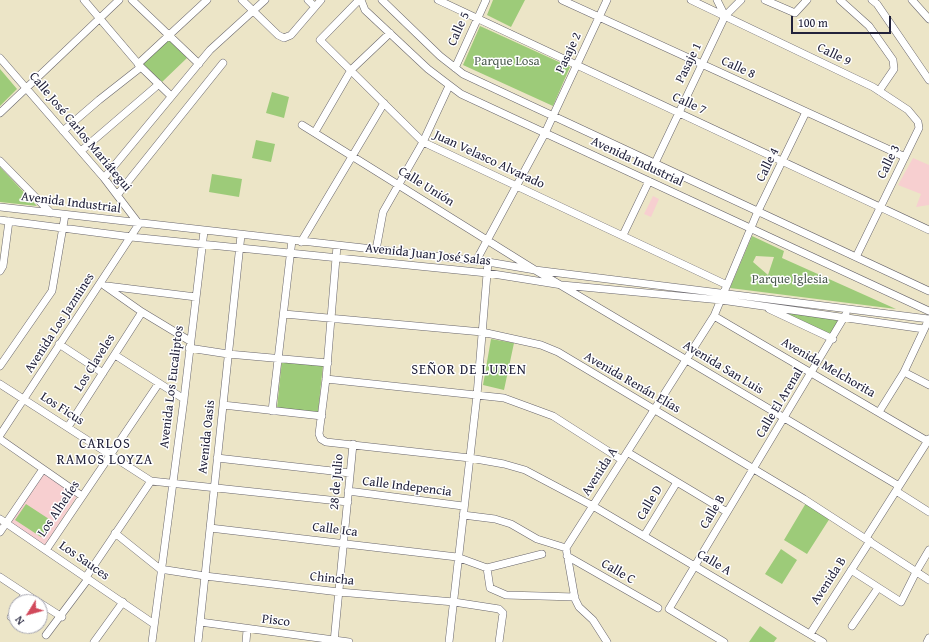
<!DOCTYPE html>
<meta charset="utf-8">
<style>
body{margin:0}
#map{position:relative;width:929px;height:642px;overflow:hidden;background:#ece5c7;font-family:"Gentium Book Plus",serif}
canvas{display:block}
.north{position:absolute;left:8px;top:594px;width:40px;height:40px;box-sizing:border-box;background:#fff;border:1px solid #a7a7b1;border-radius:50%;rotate:233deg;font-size:11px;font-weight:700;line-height:16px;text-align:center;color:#22223b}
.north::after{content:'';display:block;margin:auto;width:14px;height:18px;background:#d1495b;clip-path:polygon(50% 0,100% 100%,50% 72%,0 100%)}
.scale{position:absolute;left:791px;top:16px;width:100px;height:18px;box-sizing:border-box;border:2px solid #22223b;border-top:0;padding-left:5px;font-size:12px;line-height:14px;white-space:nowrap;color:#22223b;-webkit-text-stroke:3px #fff;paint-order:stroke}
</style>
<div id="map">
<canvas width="929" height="642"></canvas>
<div class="north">N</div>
<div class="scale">100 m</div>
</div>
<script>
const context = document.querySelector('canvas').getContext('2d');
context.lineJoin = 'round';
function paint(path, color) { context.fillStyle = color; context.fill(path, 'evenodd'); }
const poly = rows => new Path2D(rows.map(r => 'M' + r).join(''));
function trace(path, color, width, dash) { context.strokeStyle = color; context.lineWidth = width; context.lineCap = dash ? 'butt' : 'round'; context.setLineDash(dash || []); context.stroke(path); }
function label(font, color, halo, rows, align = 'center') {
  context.font = font + ' "Gentium Book Plus",serif'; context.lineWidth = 3; context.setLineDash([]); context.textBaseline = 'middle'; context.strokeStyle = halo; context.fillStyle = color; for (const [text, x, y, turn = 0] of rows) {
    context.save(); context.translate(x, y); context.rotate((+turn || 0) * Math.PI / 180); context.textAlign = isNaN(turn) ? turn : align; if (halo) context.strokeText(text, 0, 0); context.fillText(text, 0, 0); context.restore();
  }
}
paint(poly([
 [913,158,929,165,929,205,916,207,921,194,898,185],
 [653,196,659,199,651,217,644,214],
 [43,473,77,496,45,545,9,522]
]), '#f7cfd0');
paint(poly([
 [493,0,525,0,511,27,487,15],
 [480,26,570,67,553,106,463,65],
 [168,39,187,58,162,82,142,63],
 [0,69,17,89,0,106],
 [272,92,289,97,284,118,266,113],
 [256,140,275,144,271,162,252,158],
 [0,167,37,206,0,202],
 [212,174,242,179,239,197,209,192],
 [752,236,784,251,782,258,896,309,730,288],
 [756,256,774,257,768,275,753,262],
 [774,309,841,319,833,335],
 [491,339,514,343,504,390,483,385],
 [282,360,323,365,318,413,277,408],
 [806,503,830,518,807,554,784,540],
 [26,504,52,521,41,537,15,520],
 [781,549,797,560,782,584,765,574],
 [760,626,777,638,774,642,749,642]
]), '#9dcb79');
const minor = poly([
 [84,0,141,67,171,96],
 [132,0,199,64],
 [242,0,278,35,284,38,291,35,321,0],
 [308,0,315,7],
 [359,0,320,40,423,142,727,285],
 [361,0,365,10,428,69,461,94,929,311],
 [382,0,440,56,463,74,929,291],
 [438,0,929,230],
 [562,0,905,157],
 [691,0,873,87,908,110,918,122,919,128,856,257],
 [717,0,725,16],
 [765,0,795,13,807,0],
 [840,0,869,26,893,60,894,69,879,91],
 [872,0,877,4,929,80],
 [912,0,929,19],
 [0,58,104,178,139,224],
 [138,64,207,0],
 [455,68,486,0],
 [0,113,119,0],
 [302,125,535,270,899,486],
 [63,131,99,100,141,67],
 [315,132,351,70,390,33],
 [81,151,159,84],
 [0,161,51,213],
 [655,163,725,16,741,0],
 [104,178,210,50,265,0],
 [118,194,223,63],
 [0,207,488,262,535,270,929,319],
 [0,220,132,237],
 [623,235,649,181],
 [131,237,487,273,562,285,721,300,924,329],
 [301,242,384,103],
 [337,246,326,379,319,434,321,439,326,442,470,458,504,464,525,470,593,506,823,642],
 [376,250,383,212,423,142,449,86],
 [476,261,545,133,607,0],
 [0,271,3,266,9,221],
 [105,286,142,312,190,341],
 [107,286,196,297],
 [769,309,833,339],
 [284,314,482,332,541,345,558,352,804,499,929,580],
 [714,316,929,442],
 [59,344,103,373],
 [189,348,228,354,328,363],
 [115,355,184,399],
 [0,366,52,291,65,215],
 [904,372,929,385],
 [326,379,504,398,553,416,622,460],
 [0,384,151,481,348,502],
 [223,405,322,416],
 [272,411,292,240],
 [879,412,904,372,929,319],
 [68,427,142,312],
 [0,435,139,224],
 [0,439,82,496],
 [627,452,727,512],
 [217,458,350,473],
 [348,491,463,506],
 [896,491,929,512],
 [463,515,495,519,511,524,537,539,566,548],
 [0,519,154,624],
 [210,528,457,557,487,568],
 [0,532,43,469],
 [115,533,160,569,205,576,339,592,454,602,499,609,503,613,499,642],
 [644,536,677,482],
 [866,538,929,439],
 [566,548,714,316,758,211,806,112],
 [566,548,575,599,579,607,593,620,607,642],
 [46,550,159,383],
 [542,554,487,568,490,588,506,595,575,597],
 [567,556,658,608],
 [851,570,901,602,916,572,929,550],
 [0,577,38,602],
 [86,577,151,481],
 [20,602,25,594],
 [40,603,62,617],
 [11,617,16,608],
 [200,622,349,642],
 [852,626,878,588],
 [810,634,870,541],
 [46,635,88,579],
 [94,642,123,602],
 [152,642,184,399,204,231],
 [198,642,241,235],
 [246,642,247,630],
 [334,642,353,444],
 [449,642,477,395,488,262],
 [724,642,669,609,846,314],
 [927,642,929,638]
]);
trace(minor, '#69666c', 8);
trace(minor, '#fff', 7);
label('13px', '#22223b', '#fff', [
 ["Calle 5",459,29,-66],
 ["Pasaje 2",569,53,-65],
 ["Calle 9",834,55,26],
 ["Pasaje 1",689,63,-64],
 ["Calle 8",738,68,25],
 ["Calle 7",689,104,25],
 ["Calle José Carlos Mariátegui",80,132,50],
 ["Juan Velasco Alvarado",489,160,25],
 ["Avenida Industrial",637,162,25],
 ["Calle 3",889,162,-64],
 ["Calle 4",768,165,-64],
 ["Calle Unión",426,187,32],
 ["Avenida Industrial",71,203,7],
 ["Avenida Juan José Salas",428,255,6],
 ["Avenida Los Jazmines",60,323,-57],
 ["Los Claveles",95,363,-58],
 ["Avenida San Luis",723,368,31],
 ["Avenida Melchorita",828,368,30],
 ["Avenida Renán Elías",632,383,30],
 ["Avenida Los Eucaliptos",172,387,-83],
 ["Calle El Arenal",780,403,-59],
 ["Los Ficus",62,409,33],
 ["Avenida Oasis",207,437,-84],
 ["Avenida A",600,472,-57],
 ["28 de Julio",337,482,-85],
 ["Calle Indepencia",407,487,7],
 ["Calle D",650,503,-59],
 ["Los Alhelíes",59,509,-56],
 ["Calle B",713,512,-59],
 ["Calle Ica",335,530,7],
 ["Los Sauces",84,561,35],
 ["Calle A",714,563,31],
 ["Calle C",618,572,30],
 ["Chincha",332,579,6],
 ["Avenida B",829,581,-57],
 ["Pisco",276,621,7]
]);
label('13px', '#4d5d51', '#fff', [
 ["Parque Losa",507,62],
 ["Parque Iglesia",790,280]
]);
context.letterSpacing = '1px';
label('14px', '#22223b', '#fff', [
 ["SEÑOR DE LUREN",469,370],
 ["CARLOS",105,444],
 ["RAMOS LOYZA",105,460]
]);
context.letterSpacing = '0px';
</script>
